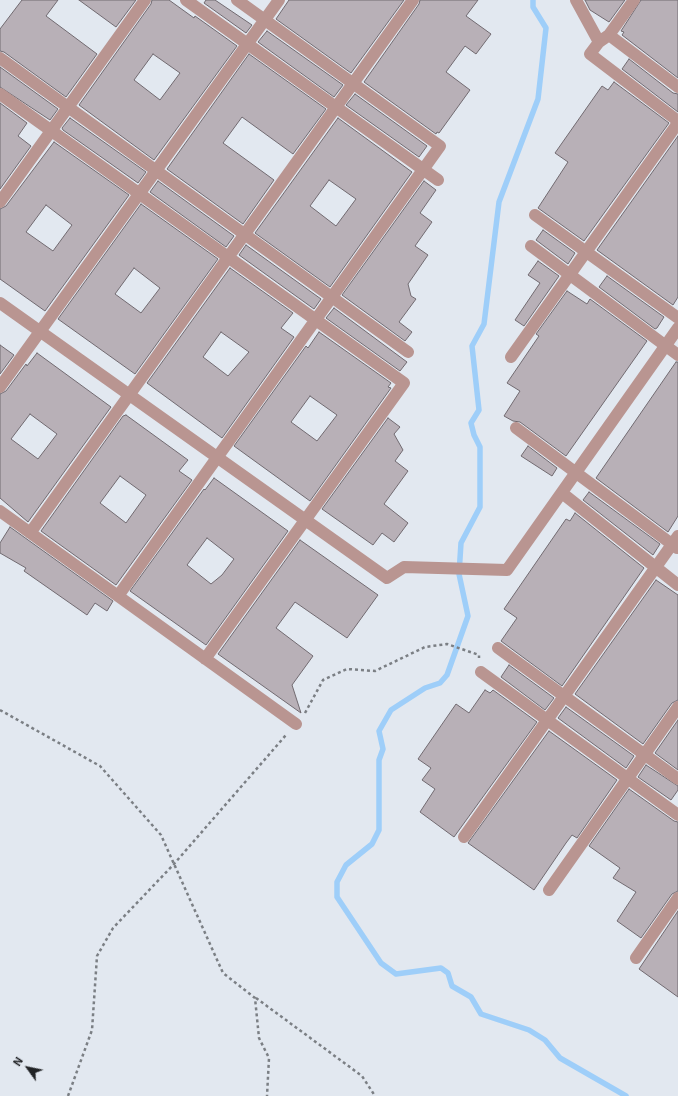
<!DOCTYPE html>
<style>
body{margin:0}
#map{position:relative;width:678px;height:1096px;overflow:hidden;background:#e2e8f0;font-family:"Exo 2",sans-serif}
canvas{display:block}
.north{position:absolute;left:8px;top:1048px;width:40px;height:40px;-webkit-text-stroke:3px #e2e8f0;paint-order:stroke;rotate:303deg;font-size:11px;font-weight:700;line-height:16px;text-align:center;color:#212326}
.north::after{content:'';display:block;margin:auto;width:14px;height:18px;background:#212326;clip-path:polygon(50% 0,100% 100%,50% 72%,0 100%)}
</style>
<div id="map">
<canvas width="678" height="1096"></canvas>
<div class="north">N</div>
</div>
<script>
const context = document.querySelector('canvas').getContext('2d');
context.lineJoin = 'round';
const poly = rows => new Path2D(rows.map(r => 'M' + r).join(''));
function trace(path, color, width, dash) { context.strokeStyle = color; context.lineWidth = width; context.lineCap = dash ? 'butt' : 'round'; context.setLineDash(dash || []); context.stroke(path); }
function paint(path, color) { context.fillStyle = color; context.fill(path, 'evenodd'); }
trace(poly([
 [533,0,533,7,546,28,538,99,499,202,484,324,472,346,479,410,471,423,474,435,480,447,480,507,461,543,459,574,468,616,447,675,440,683,425,688,391,710,379,731,383,749,379,760,379,830,372,844,346,865,337,882,337,897,381,963,396,974,441,968,448,973,452,986,471,997,481,1014,529,1030,545,1040,560,1058,626,1096]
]), '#9ecef9', 5.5);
const building = poly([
 [22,0,58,0,46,16,97,54,66,97,4,52,0,51,0,29,22,0],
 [79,0,136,0,116,27,79,0],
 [152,0,169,0,194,18,195,16,237,46,154,160,79,105,151,4,152,0],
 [153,54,180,73,160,100,134,80,153,54],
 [206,0,215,0,252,25,246,33,204,3,206,0],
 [289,0,404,0,351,73,276,19,289,0],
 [420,0,478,0,466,16,491,34,476,54,465,46,446,72,470,90,439,133,437,132,436,134,364,82,419,4,420,0],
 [585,0,625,0,609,22,590,10,585,0],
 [641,0,678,0,678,78,622,35,624,32,621,31,641,0],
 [267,31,343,85,334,97,258,42,267,31],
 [249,54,326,109,293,154,242,117,223,143,274,180,243,224,167,169,249,54],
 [629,59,673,93,678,94,678,112,622,69,629,59],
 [0,67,58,109,50,120,0,87,0,67],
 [614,82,669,123,584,241,538,208,568,162,555,153,602,86,608,90,614,82],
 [355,94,427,146,419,157,346,105,355,94],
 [0,103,27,123,18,136,31,146,0,189,0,103],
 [70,118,146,172,138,183,63,130,62,128,70,118],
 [338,118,412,172,330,287,255,233,338,118],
 [329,180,356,199,336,226,310,206,329,180],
 [678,136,678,297,673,305,597,250,678,136],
 [54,142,129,195,45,311,0,279,0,209,6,206,54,142],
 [46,205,72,225,53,251,26,232,46,205],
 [158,181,234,236,226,247,150,192,158,181],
 [424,181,436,190,420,213,432,222,415,246,428,255,408,284,411,296,416,299,399,322,412,332,405,341,342,295,424,181],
 [141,204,218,259,135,374,58,319,141,204],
 [134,268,160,288,141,313,115,294,134,268],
 [543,230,575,253,568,264,536,240,543,230],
 [246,245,321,299,314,309,239,255,246,245],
 [538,261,559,276,524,326,515,320,540,283,528,275,538,261],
 [230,268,293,313,281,328,294,337,222,438,147,383,230,268],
 [221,332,249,352,228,376,203,357,221,332],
 [607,276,664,317,657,328,655,329,599,287,607,276],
 [567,291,587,304,590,299,647,341,566,456,520,422,513,421,504,416,520,391,507,383,539,336,536,334,567,291],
 [334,308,407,362,400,371,326,318,334,308],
 [319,332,391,383,388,387,391,388,310,501,234,446,306,346,308,348,319,332],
 [310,396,337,415,317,441,291,422,310,396],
 [0,345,14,355,0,374,0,345],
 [37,353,111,407,28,522,0,498,0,394,6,391,26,364,27,366,37,353],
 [30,414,57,434,38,459,11,439,30,414],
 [676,362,678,362,678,516,668,532,596,478,676,362],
 [126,415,188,460,179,471,192,480,116,585,41,531,123,416,126,415],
 [120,476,146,495,126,523,100,503,120,476],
 [388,418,400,427,394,434,403,450,395,461,408,471,384,504,408,523,394,542,382,533,373,545,322,509,388,418],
 [528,446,557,468,552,476,521,456,528,446],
 [214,478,288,531,206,645,130,591,204,489,205,490,214,478],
 [207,538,234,559,222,575,211,584,187,565,207,538],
 [589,492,660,544,653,555,583,500,589,492],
 [575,513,644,568,562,686,501,641,517,618,504,609,566,519,570,521,575,513],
 [10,527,113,601,107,611,95,603,87,615,24,571,26,568,0,553,0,543,10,527],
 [300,540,378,595,347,638,295,602,276,628,313,656,292,685,301,713,218,654,300,540],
 [656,580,678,595,678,700,672,703,643,744,575,694,656,580],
 [509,665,554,698,545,710,501,677,509,665],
 [485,690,490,693,493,690,537,722,454,837,420,812,435,789,422,780,431,768,418,759,456,704,469,713,485,690],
 [566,707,634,756,626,768,558,718,566,707],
 [678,720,678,770,655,753,678,720],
 [549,731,617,780,577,838,572,835,566,843,534,890,468,843,549,731],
 [646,765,678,786,678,790,671,800,638,777,646,765],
 [629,789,674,821,678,822,678,891,672,894,641,938,617,921,636,892,613,878,620,868,589,846,629,789],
 [678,911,678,997,639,969,678,911]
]);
paint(building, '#b8b0b7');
trace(building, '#716a70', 1);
trace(poly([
 [0,710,100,766,161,835,223,973,255,998,259,1038,269,1058,267,1096],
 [305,713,323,680,347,669,375,671,425,647,447,644,479,655,479,658],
 [256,998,362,1076,375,1096],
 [68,1096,92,1030,97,956,113,928,174,864,286,735]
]), '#7b7f84', 2.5, [3, 3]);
trace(poly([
 [186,0,438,180],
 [576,0,599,42],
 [634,0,609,35,599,42,590,54,678,121],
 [609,35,678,87],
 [0,58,408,352],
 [0,94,404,383,205,659],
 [0,202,145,0],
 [535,215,678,318],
 [531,246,678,355],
 [0,303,387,578,404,567,507,570,678,328],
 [511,357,678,123],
 [0,387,279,0],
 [516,428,677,548],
 [562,493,678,585],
 [0,511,296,724],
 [30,533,413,0],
 [118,596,440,146,237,0],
 [498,648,678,779],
 [481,672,678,815],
 [464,837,678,536],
 [549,890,678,707],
 [636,958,678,898]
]), '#b99591', 12);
</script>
